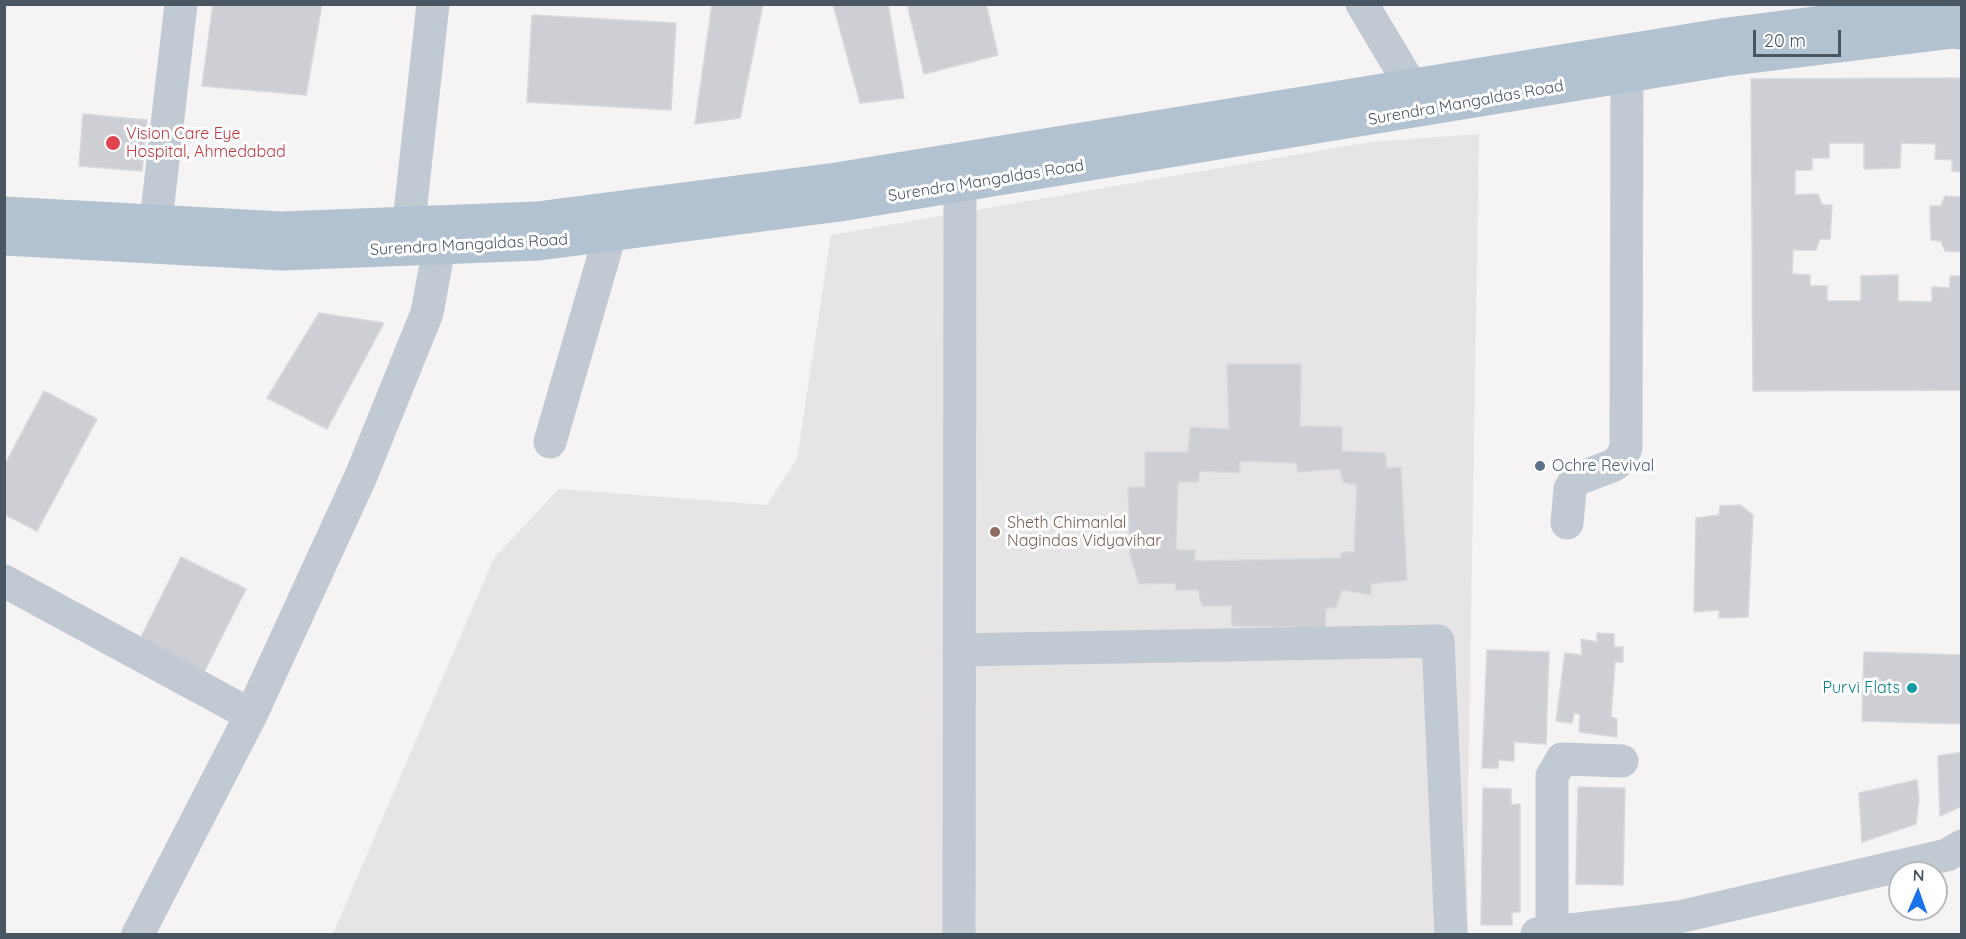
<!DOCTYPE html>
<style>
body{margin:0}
#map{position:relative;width:1966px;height:939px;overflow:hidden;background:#f5f3f3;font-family:Quicksand,sans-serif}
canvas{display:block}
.frame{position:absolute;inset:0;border:6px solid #4a5661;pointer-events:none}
.north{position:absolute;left:1888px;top:861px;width:60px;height:60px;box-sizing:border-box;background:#fff;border:2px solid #b7bbc0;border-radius:50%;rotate:2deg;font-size:16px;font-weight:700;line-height:24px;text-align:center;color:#4a5661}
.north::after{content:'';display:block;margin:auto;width:21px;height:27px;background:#1a73e8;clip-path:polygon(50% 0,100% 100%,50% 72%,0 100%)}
.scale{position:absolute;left:1753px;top:30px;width:88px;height:27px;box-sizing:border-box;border:3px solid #4a5661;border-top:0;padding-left:8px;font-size:18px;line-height:21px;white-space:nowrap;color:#4a5661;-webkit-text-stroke:4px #fff;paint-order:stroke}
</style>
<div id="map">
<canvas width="1966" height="939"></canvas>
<div class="frame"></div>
<div class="north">N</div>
<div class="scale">20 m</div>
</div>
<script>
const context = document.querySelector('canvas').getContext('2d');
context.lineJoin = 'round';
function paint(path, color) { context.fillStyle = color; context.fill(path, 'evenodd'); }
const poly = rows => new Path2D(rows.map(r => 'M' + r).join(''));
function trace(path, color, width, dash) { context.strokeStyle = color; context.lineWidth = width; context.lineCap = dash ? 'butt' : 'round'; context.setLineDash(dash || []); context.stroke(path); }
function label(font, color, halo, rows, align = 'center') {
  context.font = font + ' Quicksand,sans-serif'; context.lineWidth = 6; context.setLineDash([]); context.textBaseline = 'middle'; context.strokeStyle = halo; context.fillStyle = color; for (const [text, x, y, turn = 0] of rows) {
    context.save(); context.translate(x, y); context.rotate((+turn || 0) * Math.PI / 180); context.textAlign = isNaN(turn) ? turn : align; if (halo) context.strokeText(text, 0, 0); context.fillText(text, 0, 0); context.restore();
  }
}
paint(poly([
 [1479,134,1467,859,1468,934,333,934,494,558,559,489,767,505,797,459,831,235,1370,142]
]), '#e6e4e5');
const building = poly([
 [213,4,322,4,306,95,202,86,213,4],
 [712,4,763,4,740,118,695,124,712,4],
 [833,4,888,4,904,98,860,103,833,4],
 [907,4,986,4,998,55,924,74,907,4],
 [532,15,676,23,671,110,527,102,532,15],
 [1962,78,1962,390,1753,391,1751,79,1962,78],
 [83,114,147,120,142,171,79,166,83,114],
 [1829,143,1864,143,1864,169,1900,168,1901,143,1936,144,1935,159,1952,160,1952,171,1962,172,1962,197,1945,196,1941,206,1930,206,1931,240,1941,241,1945,251,1962,252,1962,276,1950,276,1950,288,1932,287,1932,302,1898,301,1898,275,1861,276,1861,301,1827,301,1827,286,1810,286,1810,275,1792,274,1793,250,1816,250,1820,239,1830,239,1832,205,1822,205,1818,194,1795,195,1795,170,1812,170,1812,158,1829,158,1829,143],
 [319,313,384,323,327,429,267,398,319,313],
 [1227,364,1301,364,1300,426,1342,427,1342,451,1385,453,1387,468,1401,467,1407,580,1371,584,1371,595,1342,590,1336,607,1326,609,1325,628,1232,626,1231,606,1202,606,1198,590,1176,590,1175,583,1139,584,1130,554,1128,487,1145,487,1145,452,1188,452,1190,427,1229,429,1227,364],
 [1240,461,1296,463,1298,472,1340,469,1343,482,1357,485,1354,552,1341,552,1341,558,1195,561,1195,550,1176,550,1178,482,1198,482,1200,471,1240,473,1240,461],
 [44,391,97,419,37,531,4,514,4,466,44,391],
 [1740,505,1753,515,1748,617,1719,618,1719,610,1694,612,1696,518,1719,515,1720,506,1740,505],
 [181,557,246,589,202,676,138,643,181,557],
 [1597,633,1614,634,1614,647,1623,647,1623,662,1615,662,1611,717,1617,719,1617,737,1579,732,1580,714,1574,713,1572,723,1556,721,1565,653,1582,655,1581,639,1597,642,1597,633],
 [1487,650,1549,652,1546,744,1514,742,1514,761,1499,760,1498,768,1482,768,1487,650],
 [1864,652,1962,655,1962,724,1862,721,1864,652],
 [1962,752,1962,806,1940,816,1938,756,1962,752],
 [1917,780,1919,799,1916,824,1862,842,1859,793,1917,780],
 [1578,787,1625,788,1623,885,1576,884,1578,787],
 [1483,788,1511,789,1511,805,1520,804,1520,912,1512,912,1512,925,1481,925,1483,788]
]);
paint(building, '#cdcfd5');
trace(building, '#d7d9de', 1.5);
trace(poly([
 [1362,4,1411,86],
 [156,221,181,4],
 [406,249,433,4],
 [550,442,610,235],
 [1567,523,1570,489,1575,480,1614,465,1620,460,1626,448,1627,76],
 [4,581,251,715],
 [959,650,1438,641,1451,934],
 [1552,933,1552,776,1562,759,1622,761],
 [138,934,251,715,361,476,427,313,439,248,438,222],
 [959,934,960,186],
 [1537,934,1679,917,1947,855,1962,846]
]), '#c1cad2', 33);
trace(poly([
 [4,213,282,228,537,218,836,179,1727,34,1949,6,1962,8],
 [4,239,282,254,539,244,840,205,1731,59,1952,32,1962,33]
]), '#b3c2d1', 33);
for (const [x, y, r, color] of [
 [113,143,8,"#e0444e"],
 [1540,466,6,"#5c6f8a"],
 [995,532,6,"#8d6e63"],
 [1912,688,6,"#0f9aa8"]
]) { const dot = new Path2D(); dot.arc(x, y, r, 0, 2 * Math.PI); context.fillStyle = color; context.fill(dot); trace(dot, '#fff', 2); }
label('16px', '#4a5661', '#fff', [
 ["Surendra Mangaldas Road",1466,103,-10],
 ["Surendra Mangaldas Road",986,181,-9],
 ["Surendra Mangaldas Road",469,245,-3]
]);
label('16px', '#be3a42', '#fff', [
 ["Vision Care Eye",126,134],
 ["Hospital, Ahmedabad",126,152]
], 'left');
label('16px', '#4e5e75', '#fff', [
 ["Ochre Revival",1552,466]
], 'left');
label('16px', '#785e54', '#fff', [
 ["Sheth Chimanlal",1007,523],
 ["Nagindas Vidyavihar",1007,541]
], 'left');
label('16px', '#0d838f', '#fff', [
 ["Purvi Flats",1900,688]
], 'right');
</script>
